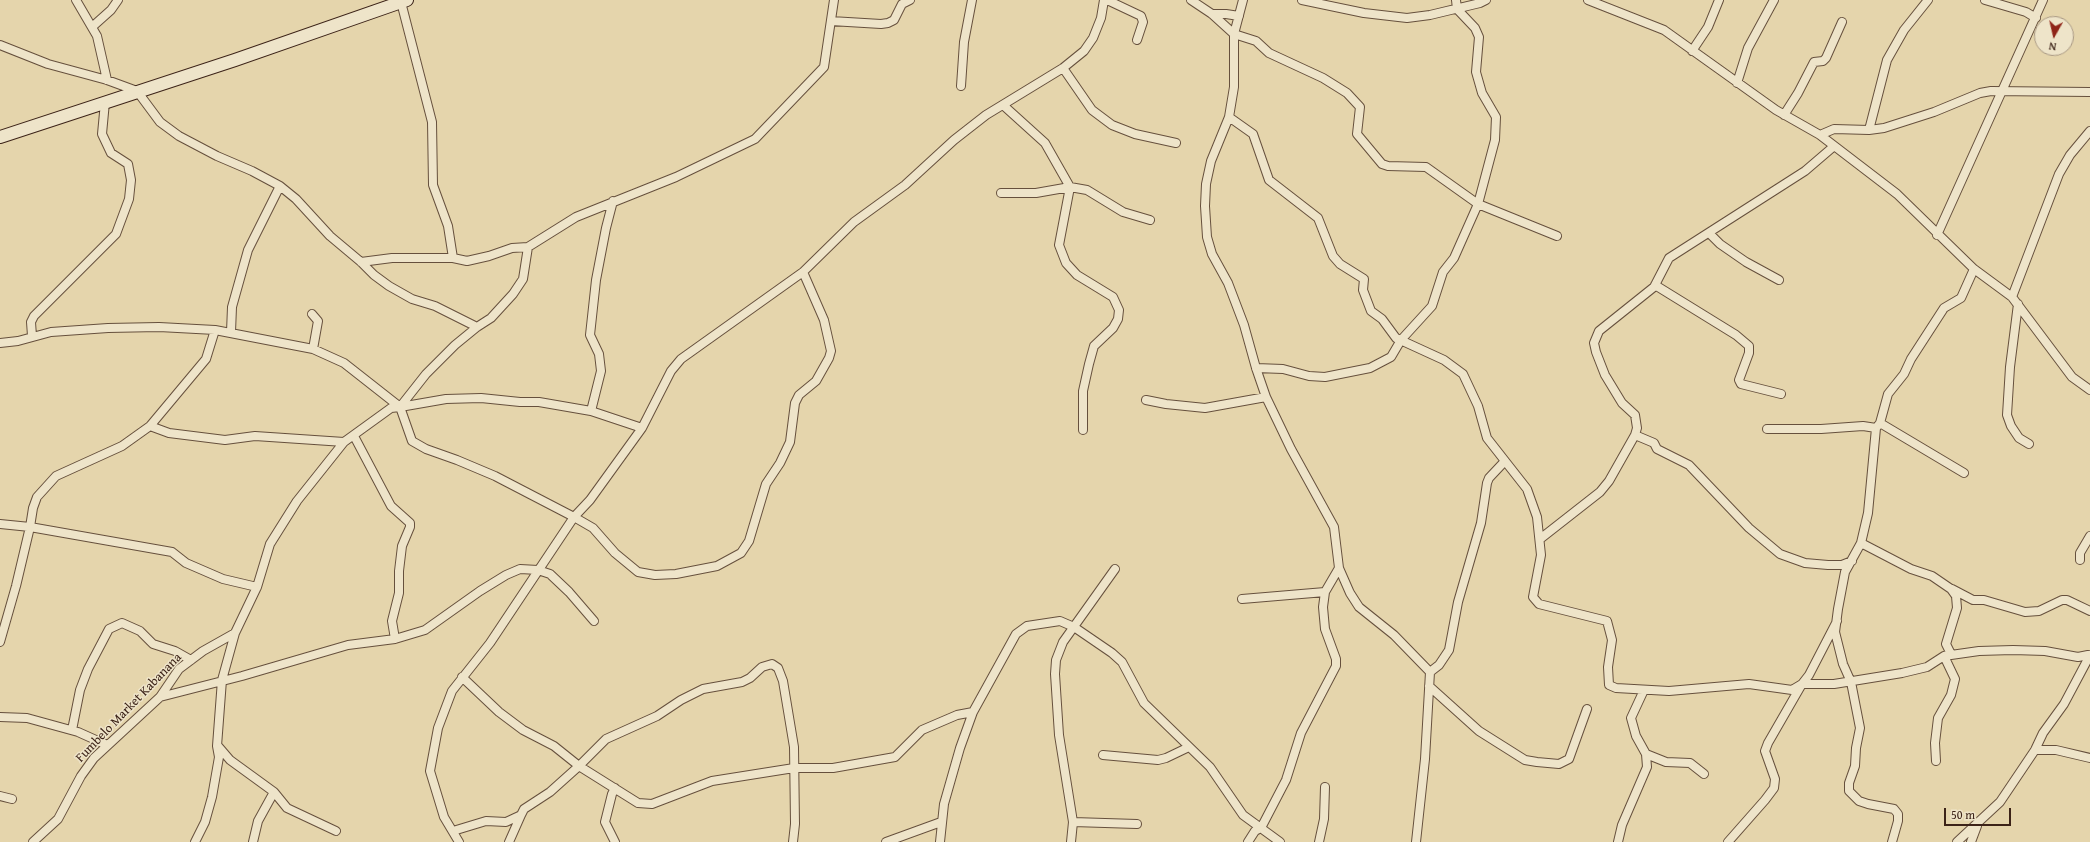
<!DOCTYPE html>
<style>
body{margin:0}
#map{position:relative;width:2090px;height:842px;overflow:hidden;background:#e5d5ac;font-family:"Gentium Book Plus",serif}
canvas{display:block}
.north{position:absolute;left:2034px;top:16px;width:40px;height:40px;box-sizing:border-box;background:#eee4c9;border:1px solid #a79782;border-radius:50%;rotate:188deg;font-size:11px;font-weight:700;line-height:16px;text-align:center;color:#3c2318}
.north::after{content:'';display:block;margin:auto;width:14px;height:18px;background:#8f2418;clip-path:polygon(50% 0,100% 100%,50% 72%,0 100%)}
.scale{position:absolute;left:1944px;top:808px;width:67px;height:18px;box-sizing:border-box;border:2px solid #3c2318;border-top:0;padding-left:5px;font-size:12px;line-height:14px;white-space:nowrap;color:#3c2318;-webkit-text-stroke:3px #eee4c9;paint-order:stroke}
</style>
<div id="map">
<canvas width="2090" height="842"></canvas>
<div class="north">N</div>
<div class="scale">50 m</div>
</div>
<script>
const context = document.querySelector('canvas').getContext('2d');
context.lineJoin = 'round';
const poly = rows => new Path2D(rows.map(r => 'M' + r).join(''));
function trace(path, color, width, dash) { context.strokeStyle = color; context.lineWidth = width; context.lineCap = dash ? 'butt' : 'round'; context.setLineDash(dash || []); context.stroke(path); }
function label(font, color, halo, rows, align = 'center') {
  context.font = font + ' "Gentium Book Plus",serif'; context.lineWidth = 3; context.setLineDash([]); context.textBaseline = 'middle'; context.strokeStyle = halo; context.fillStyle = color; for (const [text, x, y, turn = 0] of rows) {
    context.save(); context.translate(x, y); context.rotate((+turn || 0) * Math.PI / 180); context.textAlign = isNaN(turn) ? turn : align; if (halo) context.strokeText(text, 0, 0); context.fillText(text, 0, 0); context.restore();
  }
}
const street = poly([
 [76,0,97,36,107,80],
 [1107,0,1141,16,1143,22,1137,40],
 [1191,0,1212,14,1234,34,1256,41,1269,53,1323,78,1347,93,1360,107,1357,134,1382,164,1388,166,1426,167,1478,204,1557,236],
 [1243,0,1234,34,1234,87,1229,117,1211,161,1206,184,1205,206,1207,237,1212,254,1228,283,1244,325,1256,368,1266,397,1291,449,1334,527,1339,568,1350,593,1359,607,1394,635,1430,672,1425,759,1416,842],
 [1302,0,1364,13,1407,18,1430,15,1480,3,1486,0],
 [1588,0,1664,30,1776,110,1820,135,1897,194,1974,269,2012,297,2072,377,2090,390],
 [1985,0,2026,12,2036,18],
 [401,2,432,122,433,185,448,226,453,258],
 [1212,14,1226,14,1239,16],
 [831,21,881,24,888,23,894,20,902,4,910,0],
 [92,27,111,10,118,0],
 [0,45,48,64,107,80,137,91,160,122,179,136,217,156,252,171,280,186,296,199,330,236,361,262,374,275,389,286,412,299,435,306,477,327],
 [1692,51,1708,27,1719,0],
 [1063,68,1092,110,1112,125,1135,134,1176,143],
 [1737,83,1748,48,1774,0],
 [961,86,964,42,972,0],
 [1003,105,1045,143,1070,187,1059,245,1066,263,1077,275,1113,297,1119,310,1118,319,1113,328,1094,346,1089,364,1083,391,1083,430],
 [1784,115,1798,93,1814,62,1823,61,1826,58,1842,22],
 [1229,117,1253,134,1269,180,1318,218,1333,256,1340,264,1364,279,1363,290,1371,311,1382,319,1396,338,1444,360,1463,374,1478,406,1487,438,1527,489,1537,517,1541,555,1533,597,1539,604,1607,621,1612,640,1608,667,1609,685,1616,688,1669,691,1749,684,1792,690,1802,684,1809,675,1837,621],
 [1869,130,1887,60,1904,30,1928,0],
 [1820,135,1834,129,1869,130,1884,128,1934,112,1980,93,1991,91,2090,92],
 [1001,193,1036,193,1070,187,1087,190,1123,212,1150,220],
 [1709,233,1720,244,1746,262,1779,280],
 [1937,235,2043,0],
 [361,262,392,258,453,258,467,261,489,256,512,248,528,247],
 [1655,285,1736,335,1749,346,1749,353,1739,380,1741,384,1781,394],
 [2012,297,2059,174,2070,155,2090,131],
 [2018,304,2010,367,2007,415,2011,426,2019,438,2029,444],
 [312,314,318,321,313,349],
 [231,332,232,307,248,250,280,186],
 [32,336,31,322,34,316,116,234,129,199,131,180,128,164,111,153,102,134,105,102],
 [0,343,18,341,51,332,108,328,159,327,215,330,313,349,344,363,400,407,446,399,481,398,520,402,539,402,591,411,642,428],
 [1256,368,1283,369,1309,376,1325,377,1370,368,1391,357,1401,340,1432,306,1443,272,1454,258,1478,204,1495,140,1496,117,1482,93,1476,72,1479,37,1475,28,1457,9,1456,0],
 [1146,400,1166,404,1205,408,1266,397],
 [400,407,412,441,426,449,457,460,495,476,574,517,593,528,615,553,638,572,655,575,676,574,717,566,741,553,749,541,766,484,780,463,790,442,795,403,799,395,816,381,829,358,831,351,824,320,803,272],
 [591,411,601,371,599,354,590,335,596,280,606,228,613,201],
 [1880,423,1964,473],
 [150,426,169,433,225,440,255,436,344,442],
 [1767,429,1821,429,1863,426,1876,428],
 [1635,435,1654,443,1657,449,1689,465,1749,528,1780,554,1805,563,1828,565,1842,565,1852,561],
 [354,436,391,506,410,523,410,527,402,546,399,571,399,593,392,621,395,639],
 [0,524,30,527,172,552,186,563,223,579,257,587],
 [1540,539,1600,492,1609,481,1635,435,1637,428,1635,415,1622,403,1605,375,1596,352,1594,343,1599,331,1654,287,1669,258,1805,171,1833,147],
 [1861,543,1911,569,1932,576,1951,589,1956,596,1957,608,1946,644,1951,654],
 [2080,560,2080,553,2090,536],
 [1952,589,1973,600,1984,600,2025,612,2039,611,2062,600,2067,600,2090,611],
 [1242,599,1325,592],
 [0,642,16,586,30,527,33,508,37,497,56,476,122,446,150,426,206,359,215,330],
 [1430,672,1439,665,1449,650,1458,602,1481,523,1487,483,1489,478,1505,461],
 [462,677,499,712,523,730,554,746,579,766,638,803,652,804,712,781,794,768,833,768,895,757,922,730,957,715,973,712,1016,634,1027,626,1060,621,1074,627,1112,653,1122,662,1144,703,1210,767,1243,815,1280,842],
 [1429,686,1479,731,1525,760,1537,762,1559,764,1569,759,1587,709],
 [160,697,242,676,348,645,395,639,425,630,480,591,506,575,520,569,538,570,550,574,569,592,594,621],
 [0,717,27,718,78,732,107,745],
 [72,730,80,690,88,669,109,629,122,623,140,631,153,644,175,651,191,660],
 [218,746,230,760,274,792,258,821,253,842],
 [2035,750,2056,750,2090,758],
 [1646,754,1666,762,1690,763,1704,774],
 [1103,755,1158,760,1166,758,1189,747],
 [1936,761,1935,743,1938,718,1951,695,1955,679,1944,656],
 [274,792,287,808,336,831],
 [0,796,12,799],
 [1073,822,1137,824],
 [453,831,486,821,506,822,521,815,524,809,550,792,579,766,606,739,657,716,681,700,703,689,742,682,750,678,762,667,772,664,778,668,783,681,794,747,795,824,793,842],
 [33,842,58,819,81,776,94,758,160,697,179,669,203,651,235,633,257,587,270,544,297,501,344,442,391,408,400,407,426,374,455,345,477,327,491,318,513,294,523,279,528,247,576,217,676,177,755,139,824,67,834,0],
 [195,842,205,822,212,797,219,757,217,746,222,680,235,633],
 [459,842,444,817,430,771,438,728,452,691,490,643,574,517,590,500,642,428,671,371,681,359,803,272,854,222,905,185,954,140,986,115,1063,68,1084,51,1093,38,1101,18,1104,0],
 [509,842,521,815],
 [615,842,605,822,612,794,615,788],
 [886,842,941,822],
 [940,842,944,804,960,748,973,712],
 [1071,842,1073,822,1059,735,1055,674,1056,660,1063,642,1115,569],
 [1248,842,1255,831,1261,828,1286,780,1301,733,1336,666,1336,659,1325,629,1323,607,1325,592,1339,568],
 [1319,842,1324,819,1325,787],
 [1618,842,1622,825,1647,767,1646,754,1636,736,1631,718,1644,690],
 [1728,842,1765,800,1774,788,1775,779,1765,751,1768,743,1802,684,1834,684,1902,673,1927,667,1944,656,1979,651,2013,650,2045,651,2078,657,2088,655],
 [1892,842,1898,821,1898,814,1894,809,1868,804,1859,801,1849,791,1849,783,1855,766,1856,748,1860,728,1851,682,1843,664,1835,632,1838,609,1845,572,1861,543,1868,513,1876,428,1880,423,1888,394,1904,374,1911,359,1944,308,1961,298,1974,269],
 [1957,842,2000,802,2035,750,2043,733,2064,704,2090,655],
 [1971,842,1977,826]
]);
const secondary = poly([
 [0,137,235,60,407,0]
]);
trace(street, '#66503d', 10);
trace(secondary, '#3c2318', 14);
trace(street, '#eee4c9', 8);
trace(secondary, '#eee4c9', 12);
label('13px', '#3c2318', '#eee4c9', [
 ["Fumbelo Market Kabanana",129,708,-46]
]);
</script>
